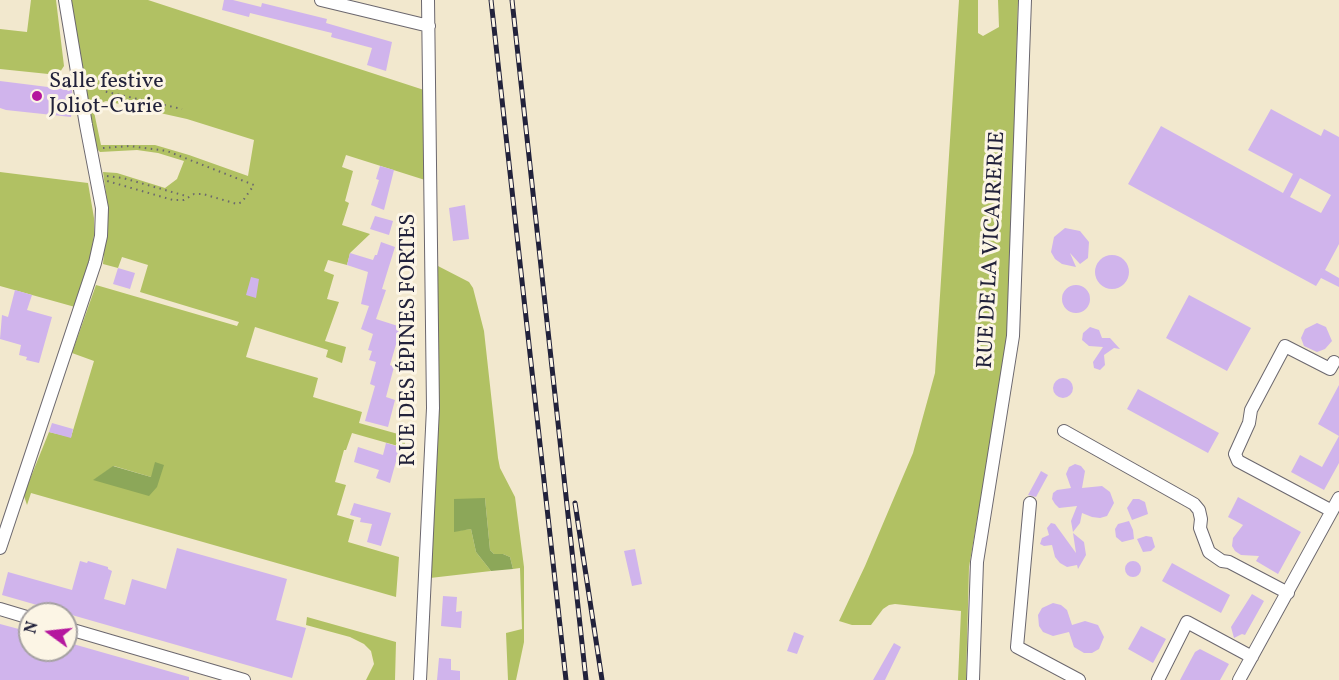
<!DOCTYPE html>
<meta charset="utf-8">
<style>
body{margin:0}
#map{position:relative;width:1339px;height:680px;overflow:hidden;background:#f2e8ce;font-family:Vollkorn,serif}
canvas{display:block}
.north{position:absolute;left:18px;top:602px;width:60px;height:60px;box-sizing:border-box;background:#fcf5e5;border:2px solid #a5a1a1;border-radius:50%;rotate:285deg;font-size:16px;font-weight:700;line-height:24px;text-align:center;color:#22223b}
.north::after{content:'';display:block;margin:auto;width:21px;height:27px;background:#b5179e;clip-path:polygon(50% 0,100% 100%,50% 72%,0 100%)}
</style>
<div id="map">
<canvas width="1339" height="680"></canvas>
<div class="north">N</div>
</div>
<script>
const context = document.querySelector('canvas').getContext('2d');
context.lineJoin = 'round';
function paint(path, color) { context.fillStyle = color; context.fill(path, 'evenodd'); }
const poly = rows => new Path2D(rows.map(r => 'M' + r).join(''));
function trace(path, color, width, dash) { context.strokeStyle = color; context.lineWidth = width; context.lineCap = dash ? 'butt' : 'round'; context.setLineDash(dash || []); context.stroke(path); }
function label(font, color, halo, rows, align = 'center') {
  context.font = font + ' Vollkorn,serif'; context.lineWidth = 6; context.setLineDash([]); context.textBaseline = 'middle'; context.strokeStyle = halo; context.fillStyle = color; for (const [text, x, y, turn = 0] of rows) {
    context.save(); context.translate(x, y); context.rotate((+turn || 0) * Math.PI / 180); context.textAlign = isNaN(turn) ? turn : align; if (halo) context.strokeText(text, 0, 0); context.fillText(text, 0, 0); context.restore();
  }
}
paint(poly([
 [31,0,56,0,64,66,58,75,0,69,0,29,27,32],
 [70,0,148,0,424,90,425,180,346,155,342,167,353,171,345,201,349,203,342,225,370,234,350,253,347,265,328,260,324,271,334,275,327,299,339,302,325,341,346,347,342,363,326,357,328,350,255,327,246,357,318,378,313,397,362,412,359,423,405,436,405,448,352,433,346,450,344,450,335,482,346,485,337,515,354,520,348,542,399,557,396,597,31,493,27,505,24,496,26,489,49,432,71,437,94,361,72,353,96,285,237,326,239,322,140,292,148,265,122,257,118,268,103,264,108,207,103,172,117,173,165,188,177,179,184,161,158,153,137,150,100,152,93,145],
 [106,101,187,119,254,140,248,176,189,155,155,145,101,145,94,112,98,104],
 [114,466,151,477,94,480],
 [959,0,978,0,978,33,983,36,999,27,998,0,1018,0,1008,337,969,567,966,680,958,680,961,611,895,604,889,605,883,609,871,625,852,625,839,621,865,566,913,453,935,373],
 [0,172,88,183,94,218,94,235,90,261,75,307,0,286],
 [436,265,469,282,473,288,484,331,498,458,500,468,515,497,524,567,524,642,516,680,508,680,506,633,522,629,520,568,513,569,510,557,503,554,494,554,490,550,485,498,454,531,471,529,476,552,491,571,430,578],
 [307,617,396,642,395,680,366,680,374,664,371,651,364,644,350,637,306,625]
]), '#b1c163');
paint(poly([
 [155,462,164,465,157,487,149,496,93,480,113,466,151,477],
 [485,498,490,550,494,554,503,554,510,557,513,569,491,571,476,552,471,529,454,532,454,499]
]), '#8ca759');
paint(poly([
 [224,0,233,0,261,7,262,3,327,19,326,23,392,42,386,71,367,65,372,48,331,37,332,33,250,13,249,17,222,10],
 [0,81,72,90,73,99,71,117,6,110,0,108],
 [1271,109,1321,136,1324,129,1339,137,1339,244,1325,270,1339,278,1339,287,1321,278,1316,286,1128,184,1161,126,1283,193,1293,174,1248,150],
 [1300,178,1331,195,1321,213,1290,197],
 [380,166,394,170,384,210,371,205,379,180,376,179],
 [465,205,469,239,453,241,449,208],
 [375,216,393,221,389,235,370,229],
 [1065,228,1080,231,1089,242,1088,258,1080,264,1070,253,1076,267,1062,264,1055,259,1051,252,1054,237],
 [381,242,395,247,382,289,386,290,376,319,401,327,390,365,394,367,386,397,395,400,388,427,365,421,375,386,370,384,376,362,369,360,372,351,368,350,373,334,361,329,369,306,361,304,368,272,347,265,350,253,373,260,375,255,377,255],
 '1095 272a17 17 0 1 1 34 0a17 17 0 1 1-34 0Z',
 [118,268,135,273,130,289,113,284],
 [251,277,259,279,256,298,246,295],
 '1062 299a14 14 0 1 1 28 0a14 14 0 1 1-28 0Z',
 [15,290,32,295,27,310,52,317,39,363,26,360,27,357,19,355,21,345,0,339,2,315,8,317],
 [1189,295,1251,328,1227,371,1166,338],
 [1317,323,1326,327,1332,341,1325,349,1317,352,1304,346,1301,338,1305,329],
 [1090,327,1099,330,1102,338,1110,338,1120,349,1114,348,1104,355,1105,365,1100,370,1094,368,1093,362,1103,347,1089,346,1082,340,1083,333],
 '1053 388a10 10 0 1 1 20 0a10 10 0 1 1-20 0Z',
 [1339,385,1339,436,1318,424],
 [1138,389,1219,433,1208,453,1127,409],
 [52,423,73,429,71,438,49,432],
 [1339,436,1339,463,1324,490,1291,472,1300,455,1322,467],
 [386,443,400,447,390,483,376,478,379,470,354,462,358,447,383,455],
 [1075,464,1081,466,1085,471,1082,488,1102,486,1110,492,1114,503,1107,516,1100,518,1092,517,1082,513,1080,523,1073,532,1071,521,1077,506,1059,508,1055,504,1052,499,1053,493,1057,490,1071,488,1066,474,1069,467],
 [1041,471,1048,475,1036,497,1028,495],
 [1238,497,1301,532,1278,574,1256,561,1259,556,1241,555,1235,551,1232,546,1233,538,1243,525,1228,517],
 [1133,499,1139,499,1145,502,1148,514,1132,520,1127,508],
 [354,503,391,513,381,546,367,542,372,524,360,522,361,518,350,515],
 [1129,521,1133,530,1134,539,1122,542,1116,537,1115,529,1118,524],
 [1051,523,1055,524,1076,553,1073,533,1084,542,1086,555,1078,569,1077,565,1067,567,1060,563,1055,557,1052,545,1044,546,1040,544,1042,538,1049,535,1047,528],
 [1146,536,1152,537,1155,547,1151,551,1143,552,1137,539],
 [177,548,287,579,276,620,306,628,292,678,2,595,8,572,72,590,80,561,87,563,88,561,108,567,108,569,112,571,104,599,125,605,132,579,166,589],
 [635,549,642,584,632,586,624,551],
 '1125 569a8 8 0 1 1 16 0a8 8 0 1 1-16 0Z',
 [1172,563,1230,595,1221,613,1162,581],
 [1252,594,1264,601,1245,635,1242,634,1234,638,1231,627],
 [443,596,457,597,456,612,462,611,461,628,441,626],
 [1053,603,1061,605,1067,610,1072,625,1085,621,1098,625,1104,637,1099,649,1092,653,1084,653,1074,647,1069,632,1053,636,1043,632,1039,626,1038,615,1042,608],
 [0,624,30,632,30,650,66,650,66,642,189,677,189,680,0,680],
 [1141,626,1166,639,1153,663,1128,649],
 [794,632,804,636,797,654,787,651],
 [894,643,901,647,885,680,873,680],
 [1200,649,1229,664,1220,680,1180,680,1195,652],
 [439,658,451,659,451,670,460,671,460,680,437,680]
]), '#d0b4ec');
const minor = poly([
 [321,0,429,26],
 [1064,431,1194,504,1199,510,1201,519,1200,528,1209,552,1222,561,1229,562,1288,593],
 [1030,503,1017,647,1079,680],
 [1332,511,1238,461,1235,454,1249,423,1251,410,1285,346,1330,369,1334,362],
 [0,548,95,263,101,236,102,208,86,125,65,0],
 [0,609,30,618],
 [66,628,244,680],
 [420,680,433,408,428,0],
 [973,680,977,562,1013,336,1025,0],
 [1158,680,1187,622,1252,657],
 [1239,680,1339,498]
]);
trace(minor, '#6b676e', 14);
trace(poly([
 [90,83,107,92,182,109],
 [103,148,130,146,167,151,254,185,242,202,237,204,203,194,194,194,184,200,173,200,107,181],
 [107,176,123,178,186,196]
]), '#6b676e', 2, [1.5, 4.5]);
trace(minor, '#fff', 12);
const rail = poly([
 [491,0,566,680],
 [512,0,586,680],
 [575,503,602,680]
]);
trace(rail, '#22223b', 5);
trace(rail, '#fcf5e5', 3, [9]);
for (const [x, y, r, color] of [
 [37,96,6,"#b5179e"]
]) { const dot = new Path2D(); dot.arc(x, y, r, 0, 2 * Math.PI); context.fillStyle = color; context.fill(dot); trace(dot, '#fcf5e5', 2); }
label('22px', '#22223b', '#fcf5e5', [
 ["Salle festive",49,83],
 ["Joliot-Curie",49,108]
], 'left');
label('22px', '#22223b', '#fcf5e5', [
 ["RUE DE LA VICAIRERIE",993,250,-87],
 ["RUE DES ÉPINES FORTES",410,340,-90]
]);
</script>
